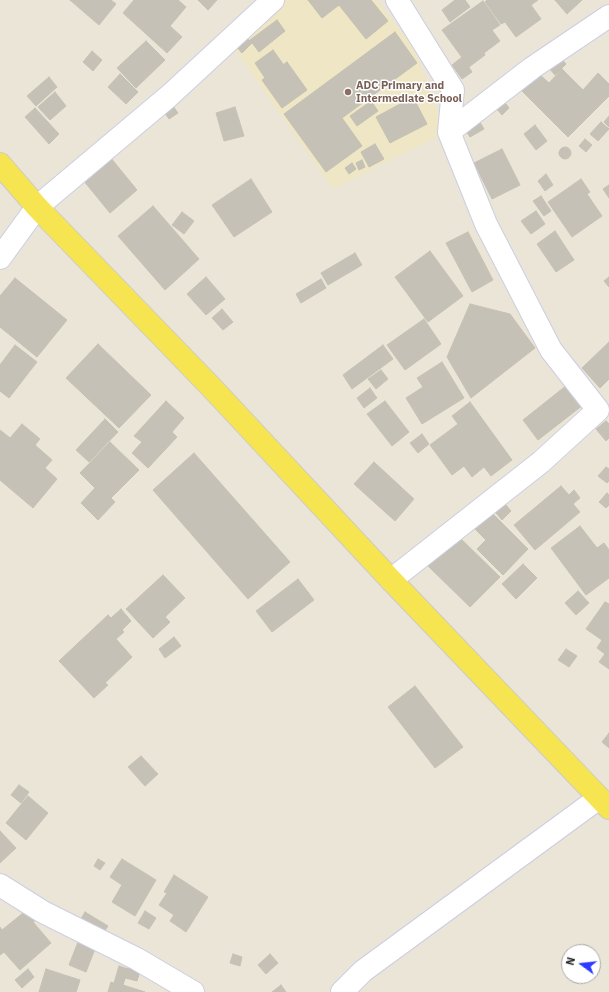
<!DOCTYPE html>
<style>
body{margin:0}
#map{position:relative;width:609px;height:992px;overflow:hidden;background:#ebe5d7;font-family:"IBM Plex Sans",sans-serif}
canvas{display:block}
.north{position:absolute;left:561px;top:944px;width:40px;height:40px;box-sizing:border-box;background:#fff;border:1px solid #a9a9a9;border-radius:50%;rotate:285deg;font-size:11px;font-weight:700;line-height:16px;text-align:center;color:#272727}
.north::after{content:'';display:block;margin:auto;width:14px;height:18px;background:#2f3bff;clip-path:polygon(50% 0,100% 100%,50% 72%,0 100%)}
</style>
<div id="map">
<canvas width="609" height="992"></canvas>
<div class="north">N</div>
</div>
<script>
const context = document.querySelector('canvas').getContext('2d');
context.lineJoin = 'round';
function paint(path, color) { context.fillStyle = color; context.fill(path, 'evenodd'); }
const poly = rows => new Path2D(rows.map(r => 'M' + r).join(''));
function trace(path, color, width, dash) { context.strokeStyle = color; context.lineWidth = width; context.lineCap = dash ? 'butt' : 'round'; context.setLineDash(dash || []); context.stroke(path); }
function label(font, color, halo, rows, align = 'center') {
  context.font = font + ' "IBM Plex Sans",sans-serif'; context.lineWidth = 3; context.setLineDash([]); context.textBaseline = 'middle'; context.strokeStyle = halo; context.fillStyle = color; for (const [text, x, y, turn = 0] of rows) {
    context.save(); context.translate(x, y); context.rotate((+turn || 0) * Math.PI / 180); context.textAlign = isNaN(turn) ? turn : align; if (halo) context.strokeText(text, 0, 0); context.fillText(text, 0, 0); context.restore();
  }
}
paint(poly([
 [287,0,377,0,415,50,445,133,333,189,231,44]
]), '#eee6c5');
const building = poly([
 [70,0,111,0,116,4,99,25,70,0],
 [134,0,178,0,186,7,170,26,182,37,167,53,123,13,134,0],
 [198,0,217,0,208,10,198,0],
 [308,0,371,0,388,21,366,39,339,5,322,18,308,0],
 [455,0,465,0,470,7,450,22,442,10,455,0],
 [487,0,538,0,531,5,541,19,516,37,505,22,501,24,485,2,487,0],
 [555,0,582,0,567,14,555,0],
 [483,1,500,25,492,30,500,41,484,53,485,55,469,67,442,30,483,1],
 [277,20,285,31,259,52,250,40,277,20],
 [395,32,417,63,342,118,362,146,326,172,284,114,395,32],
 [244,35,252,43,242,53,234,44,244,35],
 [146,41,165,60,136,88,117,68,146,41],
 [273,50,283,64,265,78,255,63,273,50],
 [92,51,102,60,93,71,83,62,92,51],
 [559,56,566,64,555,75,548,67,559,56],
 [462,57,472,72,462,79,452,65,462,57],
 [287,62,307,90,282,108,262,80,287,62],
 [562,69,583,90,598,73,609,84,609,96,568,137,522,91,539,74,549,83,562,69],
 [120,74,138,92,126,104,108,87,120,74],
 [49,77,57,87,36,106,27,96,49,77],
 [55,92,66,106,50,120,38,107,55,92],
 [413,97,427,124,390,143,376,117,413,97],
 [503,100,509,108,502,115,495,107,503,100],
 [371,101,378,111,357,126,350,116,371,101],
 [173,106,178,113,169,119,164,112,173,106],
 [235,107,244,136,224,141,216,113,235,107],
 [35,108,59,134,49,144,25,117,35,108],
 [609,116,609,127,604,122,609,116],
 [478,119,484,129,470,137,464,128,478,119],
 [601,122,609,129,598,141,590,134,601,122],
 [535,125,547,141,536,150,524,134,535,125],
 [585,139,592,145,586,152,579,146,585,139],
 [375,144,384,159,369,167,361,152,375,144],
 '559 153a6 6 0 1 1 12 0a6 6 0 1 1-12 0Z',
 [502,149,520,185,492,199,474,163,502,149],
 [106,152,137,190,110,213,79,175,106,152],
 [362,160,365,167,359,170,356,163,362,160],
 [352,163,356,169,349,174,345,168,352,163],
 [546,174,553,185,545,191,538,181,546,174],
 [251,179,272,212,234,237,212,205,251,179],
 [581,179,590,192,587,194,602,216,572,237,548,202,581,179],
 [609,185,609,198,603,189,609,185],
 [541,196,551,211,544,216,533,201,541,196],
 [153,206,199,259,165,290,118,236,153,206],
 [536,211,545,224,531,234,521,221,536,211],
 [182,212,194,221,184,234,172,225,182,212],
 [555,231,574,260,556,272,537,244,555,231],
 [468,232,493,280,472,292,446,243,468,232],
 [430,251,463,296,428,322,395,277,430,251],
 [355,253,362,265,328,285,321,273,355,253],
 [206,277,225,299,206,315,187,294,206,277],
 [609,277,609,287,604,281,609,277],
 [15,278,67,320,37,357,0,327,0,296,15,278],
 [321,279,326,288,301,303,296,294,321,279],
 [470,304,510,314,535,348,471,398,447,357,470,304],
 [222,309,233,322,223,330,212,318,222,309],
 [424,319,441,344,405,370,387,345,424,319],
 [609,342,609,379,600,388,582,368,609,342],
 [98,344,151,395,119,428,66,378,98,344],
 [15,345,37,362,9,398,0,391,0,365,15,345],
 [383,345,393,359,352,389,343,375,383,345],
 [442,362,464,398,422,424,406,398,423,387,417,378,442,362],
 [381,370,388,379,376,389,368,379,381,370],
 [567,385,583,405,538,440,523,420,567,385],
 [370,388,377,398,364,408,357,398,370,388],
 [166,401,184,418,172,432,177,437,148,468,132,453,142,442,134,436,166,401],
 [385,401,409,432,392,446,367,414,385,401],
 [470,402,512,460,491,476,484,467,472,477,464,466,452,475,430,445,458,424,452,416,470,402],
 [105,419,118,432,89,462,76,450,105,419],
 [606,421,609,424,609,438,606,441,596,429,606,421],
 [22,424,40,439,35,445,52,460,45,468,57,479,33,508,0,480,0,430,10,438,22,424],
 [422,434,429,444,418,453,410,443,422,434],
 [110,442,139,470,111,498,115,502,98,520,81,503,95,488,80,473,110,442],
 [194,453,290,562,248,599,153,490,194,453],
 [374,462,414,499,395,521,354,484,374,462],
 [606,467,609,469,609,481,607,483,598,476,606,467],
 [561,486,569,495,574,490,580,498,573,504,580,512,535,550,514,525,561,486],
 [607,493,609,495,609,505,606,508,599,502,607,493],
 [501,499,511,511,502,520,491,507,501,499],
 [488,509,528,549,503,575,477,549,486,540,471,525,488,509],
 [580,526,597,548,604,543,609,550,609,578,586,595,551,548,580,526],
 [457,535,500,577,470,607,427,565,457,535],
 [523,564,537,578,516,599,502,584,523,564],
 [163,575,185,598,165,617,170,622,153,638,126,609,163,575],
 [298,579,314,600,272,632,256,611,298,579],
 [578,591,589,603,576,615,565,603,578,591],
 [605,602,609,604,609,669,599,662,605,654,597,648,602,640,586,629,605,602],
 [121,609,131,621,122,630,111,618,121,609],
 [108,615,124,632,116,639,132,657,105,683,108,685,94,698,59,661,108,615],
 [174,637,181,646,165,658,159,649,174,637],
 [566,649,577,656,569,667,558,660,566,649],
 [415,686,463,747,435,768,388,707,415,686],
 [609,733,609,748,602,742,609,733],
 [141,756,158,774,145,786,128,767,141,756],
 [19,785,29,792,21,803,11,795,19,785],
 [28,796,48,813,26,840,6,823,28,796],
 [0,831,16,848,0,863,0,831],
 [98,859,105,863,100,870,94,866,98,859],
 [122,859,156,880,135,916,112,902,122,885,110,877,122,859],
 [174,875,208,897,186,932,170,921,174,915,159,905,167,893,164,892,174,875],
 [28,909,37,919,33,922,51,943,20,970,4,952,0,955,0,927,2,930,28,909],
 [145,911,156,918,149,929,138,923,145,911],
 [85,912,108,926,100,937,78,924,85,912],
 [78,942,95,949,86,972,69,965,78,942],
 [233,954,242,957,240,966,230,963,233,954],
 [270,954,278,963,266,974,258,965,270,954],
 [130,961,142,965,137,981,125,978,130,961],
 [119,966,128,969,123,985,145,992,108,992,111,982,114,983,119,966],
 [28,969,34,977,22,988,15,980,28,969],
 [46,969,80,980,76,992,39,992,46,969],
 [281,985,286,992,272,992,281,985]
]);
paint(building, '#c5c1b7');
trace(building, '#c5c1b1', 1);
const minor = poly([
 [449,132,532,68,609,16],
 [0,258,37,207,169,96,273,0],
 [391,580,541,462,598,410,551,350,486,224,449,132,453,90,397,0],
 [0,885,43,912,137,959,193,992],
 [342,992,363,971,599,798]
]);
const major = poly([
 [0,164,37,207,213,389,391,580,609,808]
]);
trace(minor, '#cccee1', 24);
trace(major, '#cbcbcb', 24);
trace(minor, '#fff', 22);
trace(major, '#f6e550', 22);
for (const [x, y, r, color] of [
 [348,92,4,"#8d6e63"]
]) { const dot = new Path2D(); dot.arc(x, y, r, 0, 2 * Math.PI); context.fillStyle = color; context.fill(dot); trace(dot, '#fff', 1.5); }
label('bold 11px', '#785e54', '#fff', [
 ["ADC Primary and",356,86],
 ["Intermediate School",356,99]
], 'left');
</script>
